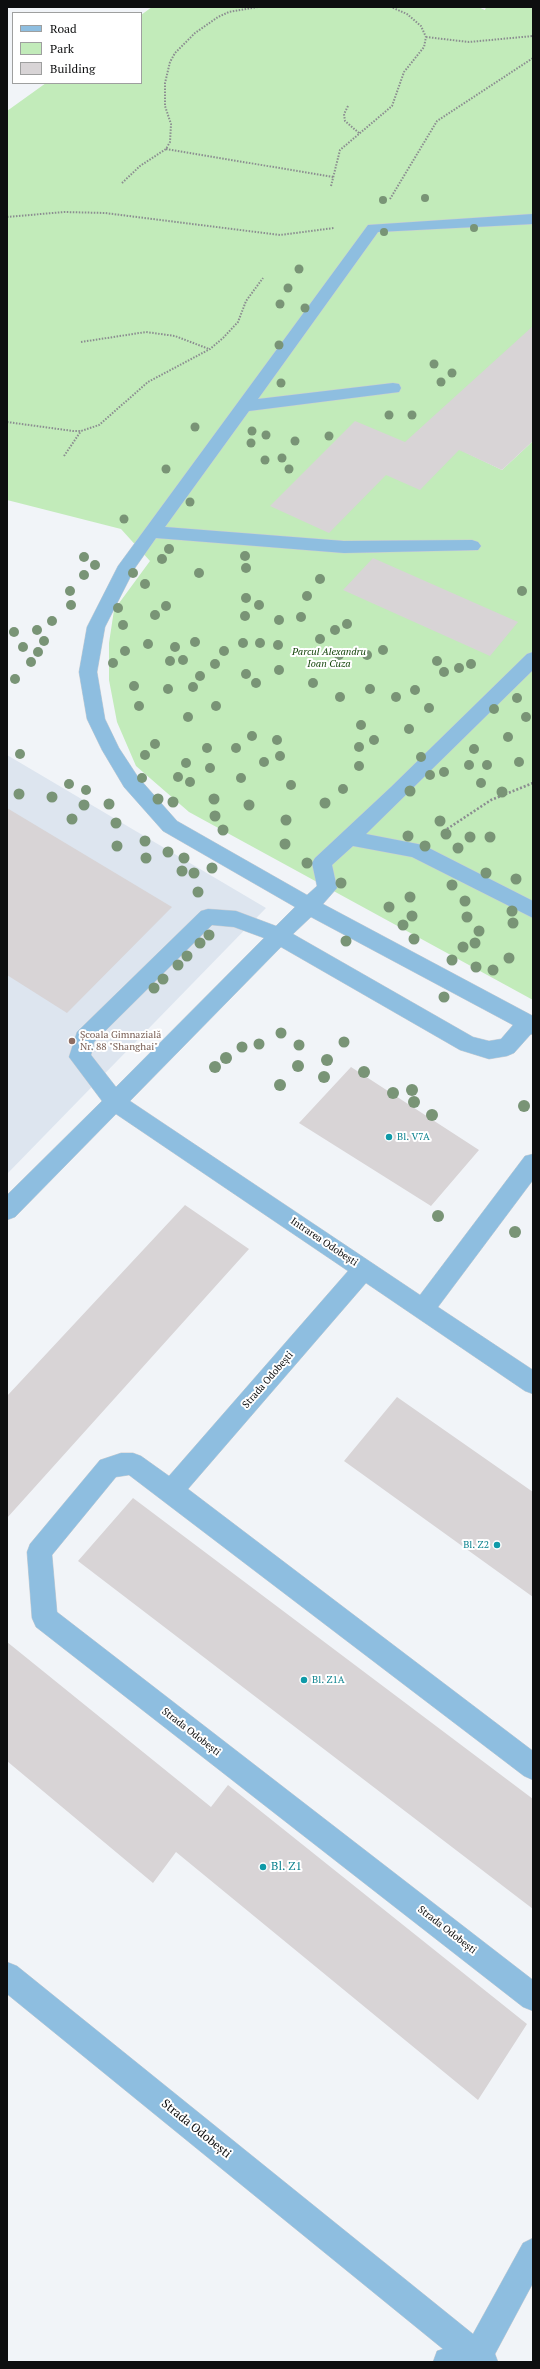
<!DOCTYPE html>
<meta charset="utf-8">
<style>
body{margin:0}
#map{position:relative;width:540px;height:2369px;overflow:hidden;background:#f1f4f8;font-family:"PT Serif",serif}
canvas{display:block}
.frame{position:absolute;inset:0;border:8px solid #0d0e0f;pointer-events:none}
.legend{position:absolute;left:12px;top:12px;width:130px;height:72px;box-sizing:border-box;background:#fff;border:1px solid #9e9f9f;margin:0;padding:5px 7px;list-style:none;font-size:12px;color:#0d0e0f}
.legend li{display:flex;align-items:center;gap:8px;height:20px}
.legend b{width:20px;border:1px solid #9e9f9f}
</style>
<div id="map">
<canvas width="540" height="2369"></canvas>
<div class="frame"></div>
<ul class="legend">
<li><b style="height:5px;background:#8ebee0"></b>Road</li>
<li><b style="height:11px;background:#c2ebba"></b>Park</li>
<li><b style="height:11px;background:#d8d4d6"></b>Building</li>
</ul>
</div>
<script>
const context = document.querySelector('canvas').getContext('2d');
context.lineJoin = 'round';
function paint(path, color) { context.fillStyle = color; context.fill(path, 'evenodd'); }
const poly = rows => new Path2D(rows.map(r => 'M' + r).join(''));
function trace(path, color, width, dash) { context.strokeStyle = color; context.lineWidth = width; context.lineCap = dash ? 'butt' : 'round'; context.setLineDash(dash || []); context.stroke(path); }
function label(font, color, halo, rows, align = 'center') {
  context.font = font + ' "PT Serif",serif'; context.lineWidth = 4; context.setLineDash([]); context.textBaseline = 'middle'; context.strokeStyle = halo; context.fillStyle = color; for (const [text, x, y, turn = 0] of rows) {
    context.save(); context.translate(x, y); context.rotate((+turn || 0) * Math.PI / 180); context.textAlign = isNaN(turn) ? turn : align; if (halo) context.strokeText(text, 0, 0); context.fillText(text, 0, 0); context.restore();
  }
}
paint(poly([
 [7,755,266,908,7,1174]
]), '#dde5ef');
paint(poly([
 [152,7,478,7,485,10,486,7,533,7,533,346,419,430,502,470,533,441,533,1000,189,812,136,766,117,722,109,680,109,643,114,610,150,561,121,529,7,500,7,111,46,83,141,83,141,15]
]), '#c2ebba');
paint(poly([
 [533,326,533,441,502,470,459,450,420,490,386,475,329,533,270,506,355,421,405,442],
 [373,558,518,622,490,656,343,590],
 [7,808,172,907,67,1013,7,975],
 [351,1067,479,1150,431,1206,299,1123],
 [185,1205,249,1249,7,1518,7,1396],
 [397,1397,533,1492,533,1597,344,1461],
 [133,1498,533,1799,533,1909,78,1561],
 [7,1642,211,1807,228,1785,527,2024,478,2100,176,1852,153,1883,7,1761]
]), '#d8d4d6');
const minor = poly([
 [533,214,533,224,378,232,258,399,393,383,399,384,401,388,399,392,249,411,165,527,344,541,472,540,478,542,481,546,478,550,344,553,156,538,135,568,105,627,97,672,105,719,119,748,138,777,177,821,307,895,317,886,312,863,315,858,391,787,527,654,533,652,533,670,366,834,423,845,533,901,533,918,412,857,353,846,332,865,337,888,323,904,533,1016,533,1035,531,1034,514,1053,507,1056,489,1059,460,1050,281,947,130,1101,420,1295,525,1156,533,1154,533,1180,438,1307,533,1370,533,1394,525,1391,366,1283,188,1489,533,1751,533,1780,524,1776,129,1475,116,1477,52,1555,57,1612,533,1980,533,2011,523,2007,36,1627,32,1618,27,1552,30,1544,100,1460,121,1453,133,1453,141,1456,169,1476,348,1271,116,1114,15,1217,7,1220,7,1195,102,1101,69,1057,77,1032,201,911,208,909,236,911,276,926,295,907,163,831,124,787,102,750,87,719,79,672,87,627,118,566,368,225,533,214],
 [311,917,513,1025,501,1039,489,1041,473,1037,293,934,311,917],
 [212,925,234,927,264,938,116,1087,91,1055,94,1042,212,925],
 [7,1962,17,1966,473,2334,523,2243,533,2238,533,2283,495,2354,498,2362,433,2362,437,2351,443,2349,7,1994,7,1962]
]);
trace(minor, '#cdcfd3', 1);
trace(poly([
 [426,37,469,42,533,36],
 [348,106,344,114,345,121,359,133],
 [166,149,333,177],
 [122,183,140,166,166,149,170,142,171,124,165,106,165,83,170,62,175,53,195,33,218,17,229,12,258,7],
 [331,186,340,150,392,106,404,72,424,47,426,37,421,26,407,14,391,7],
 [390,199,437,121,533,58],
 [7,217,64,212,105,213,280,235,334,228],
 [81,342,146,332,175,336,209,349],
 [7,422,73,431,81,431,99,425,148,382,210,349,223,338,238,322,246,301,263,278],
 [64,456,81,431]
]), '#8b8d90', 2, [1.5, 1.5]);
trace(poly([
 [447,829,491,800,533,783]
]), '#8b8d90', 2.5, [2, 2]);
paint(minor, '#8ebee0');
context.fillStyle = '#799476';
for (const [x, y, r] of [
 [425,198,4],
 [383,200,4],
 [474,228,4],
 [384,232,4],
 [299,269,4.5],
 [288,288,4.5],
 [280,304,4.5],
 [305,308,4.5],
 [279,345,4.5],
 [434,364,4.5],
 [452,373,4.5],
 [441,382,4.5],
 [281,383,4.5],
 [389,415,4.5],
 [412,415,4.5],
 [195,427,4.5],
 [252,431,4.5],
 [266,435,4.5],
 [329,436,4.5],
 [295,441,4.5],
 [251,443,4.5],
 [282,458,4.5],
 [265,460,4.5],
 [166,469,4.5],
 [289,469,4.5],
 [190,502,4.5],
 [124,519,4.5],
 [169,549,5],
 [245,556,5],
 [84,557,5],
 [162,559,5],
 [95,565,5],
 [246,568,5],
 [133,573,5],
 [199,573,5],
 [84,575,5],
 [320,579,5],
 [145,584,5],
 [70,591,5],
 [522,591,5],
 [307,596,5],
 [246,598,5],
 [71,605,5],
 [259,605,5],
 [166,606,5],
 [118,608,5],
 [155,615,5],
 [245,616,5],
 [301,617,5],
 [279,620,5],
 [52,621,5],
 [347,624,5],
 [123,625,5],
 [37,630,5],
 [335,630,5],
 [14,632,5],
 [320,639,5],
 [44,641,5],
 [195,642,5],
 [243,643,5],
 [260,643,5],
 [148,644,5],
 [278,645,5],
 [23,647,5],
 [175,647,5],
 [383,650,5],
 [125,651,5],
 [224,651,5],
 [38,652,5],
 [339,655,5],
 [367,655,5],
 [183,660,5],
 [170,661,5],
 [437,661,5],
 [31,662,5],
 [113,663,5],
 [215,664,5],
 [471,664,5],
 [459,668,5],
 [279,670,5],
 [444,672,5],
 [246,674,5],
 [200,676,5],
 [15,679,5],
 [256,683,5],
 [313,683,5],
 [134,686,5],
 [193,687,5],
 [168,689,5],
 [370,689,5],
 [415,690,5],
 [340,697,5],
 [396,697,5],
 [517,698,5],
 [139,706,5],
 [216,706,5],
 [429,708,5],
 [494,709,5],
 [188,717,5],
 [526,717,5],
 [361,725,5],
 [409,729,5],
 [252,736,5],
 [508,737,5],
 [277,740,5],
 [374,740,5],
 [155,744,5],
 [359,747,5],
 [207,748,5],
 [236,748,5],
 [474,749,5],
 [20,754,5],
 [145,755,5],
 [280,756,5],
 [421,757,5],
 [264,762,5],
 [519,762,5],
 [186,763,5],
 [469,765,5],
 [487,765,5],
 [359,766,5],
 [210,768,5],
 [444,772,5],
 [430,775,5],
 [178,777,5],
 [142,778,5],
 [241,778,5],
 [190,782,5],
 [481,783,5],
 [69,784,5],
 [291,785,5],
 [343,789,5],
 [86,790,5],
 [410,791,5.5],
 [502,792,5.5],
 [19,794,5.5],
 [52,797,5.5],
 [158,799,5.5],
 [214,799,5.5],
 [173,802,5.5],
 [325,803,5.5],
 [109,804,5.5],
 [84,805,5.5],
 [249,805,5.5],
 [215,816,5.5],
 [72,819,5.5],
 [286,820,5.5],
 [440,821,5.5],
 [116,823,5.5],
 [223,830,5.5],
 [446,834,5.5],
 [408,836,5.5],
 [470,837,5.5],
 [490,837,5.5],
 [145,841,5.5],
 [285,844,5.5],
 [117,846,5.5],
 [425,846,5.5],
 [458,848,5.5],
 [168,852,5.5],
 [146,858,5.5],
 [184,858,5.5],
 [307,863,5.5],
 [212,868,5.5],
 [182,871,5.5],
 [194,873,5.5],
 [486,873,5.5],
 [516,879,5.5],
 [341,883,5.5],
 [452,885,5.5],
 [198,892,5.5],
 [410,897,5.5],
 [465,901,5.5],
 [389,907,5.5],
 [512,911,5.5],
 [412,916,5.5],
 [467,917,5.5],
 [513,923,5.5],
 [403,925,5.5],
 [479,931,5.5],
 [209,935,5.5],
 [414,939,5.5],
 [346,941,5.5],
 [200,943,5.5],
 [475,943,5.5],
 [463,947,5.5],
 [187,956,5.5],
 [509,958,5.5],
 [452,960,5.5],
 [178,965,5.5],
 [476,967,5.5],
 [493,970,5.5],
 [163,979,5.5],
 [154,988,5.5],
 [444,997,5.5],
 [281,1033,5.5],
 [344,1042,5.5],
 [259,1044,5.5],
 [299,1045,5.5],
 [242,1047,5.5],
 [226,1058,6],
 [327,1060,6],
 [298,1066,6],
 [215,1067,6],
 [364,1072,6],
 [324,1077,6],
 [280,1085,6],
 [412,1090,6],
 [393,1093,6],
 [414,1102,6],
 [524,1106,6],
 [432,1115,6],
 [438,1216,6],
 [515,1232,6]
]) { context.beginPath(); context.arc(x, y, r, 0, 2 * Math.PI); context.fill(); }
for (const [x, y, r, color] of [
 [72,1041,4,"#8d6e63"],
 [389,1137,4,"#0f9aa8"],
 [497,1545,4,"#0f9aa8"],
 [304,1680,4,"#0f9aa8"],
 [263,1867,4,"#0f9aa8"]
]) { const dot = new Path2D(); dot.arc(x, y, r, 0, 2 * Math.PI); context.fillStyle = color; context.fill(dot); trace(dot, '#fff', 1.5); }
label('italic 10px', '#16460c', '#fff', [
 ["Parcul Alexandru",329,652],
 ["Ioan Cuza",329,664]
]);
label('10px', '#785e54', '#fff', [
 ["Școala Gimnazială",80,1035],
 ["Nr. 88 \"Shanghai\"",80,1047]
], 'left');
label('10px', '#0d838f', '#fff', [
 ["Bl. V7A",397,1137],
 ["Bl. Z2",489,1545,"right"],
 ["Bl. Z1A",312,1680]
], 'left');
label('10px', '#0d0e0f', '#fff', [
 ["Intrarea Odobești",324,1242,34],
 ["Strada Odobești",268,1380,-49],
 ["Strada Odobești",191,1732,38],
 ["Strada Odobești",447,1930,38]
]);
label('12px', '#0d838f', '#fff', [
 ["Bl. Z1",271,1867]
], 'left');
label('12px', '#0d0e0f', '#fff', [
 ["Strada Odobești",196,2129,39]
]);
</script>
